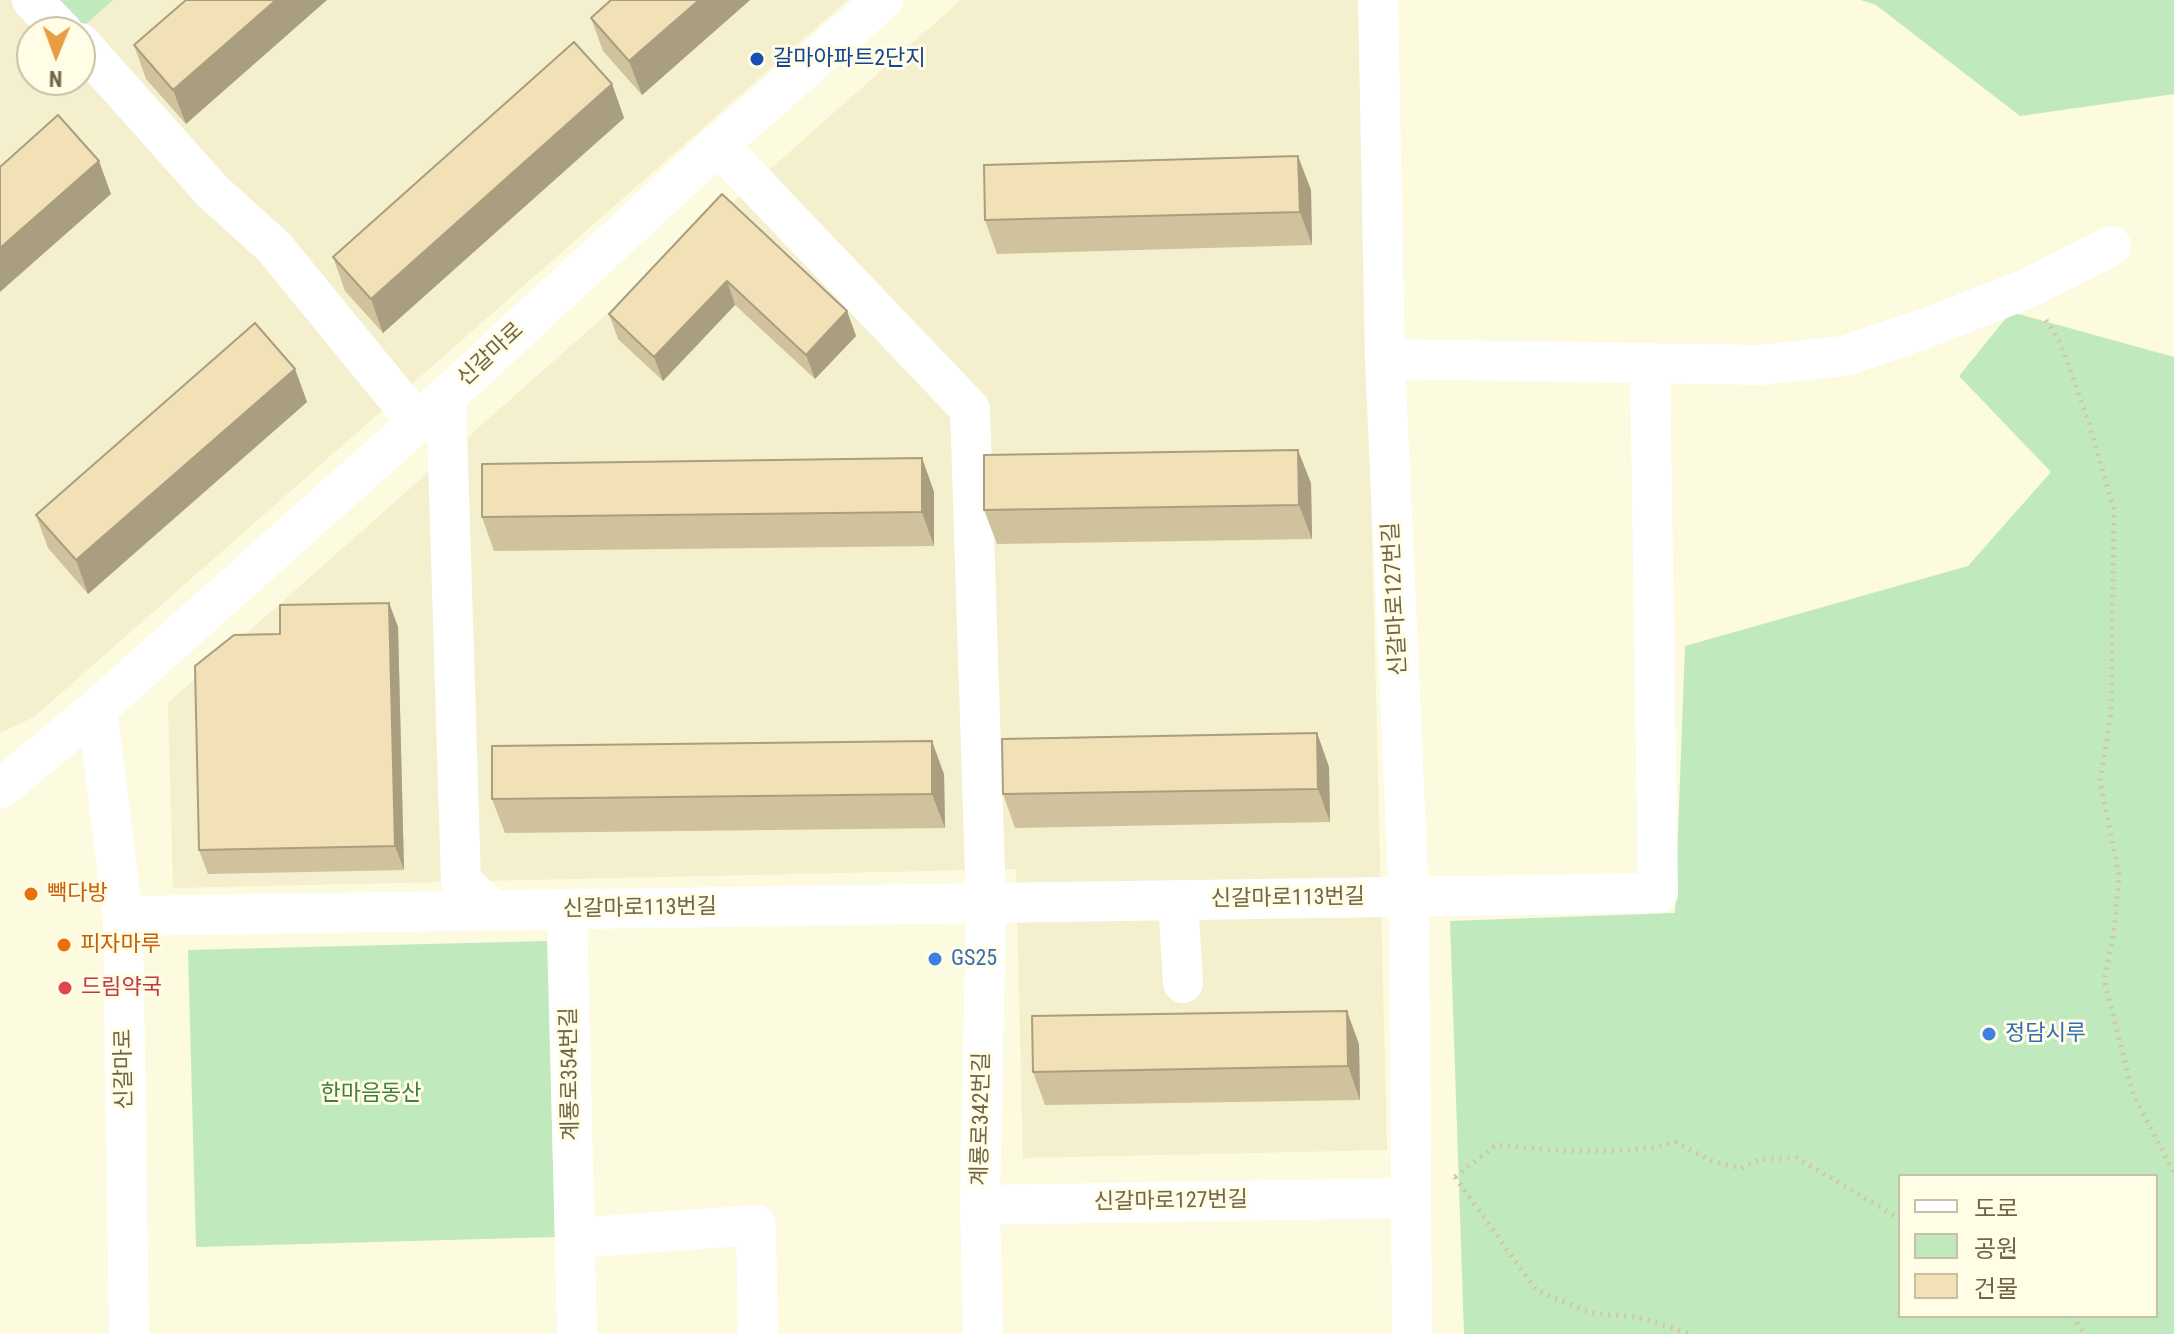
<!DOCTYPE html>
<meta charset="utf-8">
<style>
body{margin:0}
#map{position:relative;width:2174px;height:1334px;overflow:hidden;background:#fcfadf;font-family:"Roboto Condensed","Noto Sans KR",sans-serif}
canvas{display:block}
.legend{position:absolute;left:1898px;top:1174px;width:260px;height:144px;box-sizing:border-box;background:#fffde5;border:2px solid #c7c0a6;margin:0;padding:10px 14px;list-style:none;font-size:24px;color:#726547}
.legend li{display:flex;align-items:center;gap:16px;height:40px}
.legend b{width:40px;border:2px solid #c7c0a6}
.north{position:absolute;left:16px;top:16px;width:80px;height:80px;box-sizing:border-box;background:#fffde5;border:2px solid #c7c0a6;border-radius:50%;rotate:181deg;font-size:22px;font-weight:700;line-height:32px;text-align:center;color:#726547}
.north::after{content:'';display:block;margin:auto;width:28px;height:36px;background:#e99d42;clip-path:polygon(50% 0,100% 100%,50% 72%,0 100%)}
</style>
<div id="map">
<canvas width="2174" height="1334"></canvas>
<ul class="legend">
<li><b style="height:10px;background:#fff"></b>도로</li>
<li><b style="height:22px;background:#c1e9be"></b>공원</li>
<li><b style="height:22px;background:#f2e1b6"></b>건물</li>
</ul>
<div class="north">N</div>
</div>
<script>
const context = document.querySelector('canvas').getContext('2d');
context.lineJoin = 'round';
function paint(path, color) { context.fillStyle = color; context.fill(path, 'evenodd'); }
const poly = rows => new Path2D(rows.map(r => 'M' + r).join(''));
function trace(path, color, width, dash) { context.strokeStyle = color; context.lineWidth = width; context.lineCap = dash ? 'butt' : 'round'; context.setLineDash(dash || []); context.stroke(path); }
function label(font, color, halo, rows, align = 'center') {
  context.font = font + ' "Roboto Condensed","Noto Sans KR",sans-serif'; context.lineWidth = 6; context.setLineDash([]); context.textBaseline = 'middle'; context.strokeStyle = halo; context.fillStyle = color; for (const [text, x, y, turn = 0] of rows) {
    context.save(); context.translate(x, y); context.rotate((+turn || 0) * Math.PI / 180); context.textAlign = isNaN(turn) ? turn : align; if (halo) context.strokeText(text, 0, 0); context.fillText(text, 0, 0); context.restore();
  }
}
paint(poly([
 [0,0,848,0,34,717,0,733],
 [32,32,80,32,80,80,32,80],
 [961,0,1359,0,1387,1150,1023,1158,1016,869,173,888,168,703]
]), '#f4efcd');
paint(poly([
 [55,0,113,0,79,30],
 [1861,0,2174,0,2174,94,2020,116,1876,5],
 [2011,312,2174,357,2174,1334,1464,1334,1450,921,1675,913,1685,646,1968,566,2051,472,1959,376],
 [1900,1176,2156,1176,2156,1316,1900,1316],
 [547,941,555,1237,196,1247,188,950]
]), '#c1e9be');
trace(poly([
 [2046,320,2060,342,2089,423,2114,510,2111,714,2100,781,2119,875,2114,932,2104,979,2133,1094,2174,1173],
 [1455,1177,1496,1145,1563,1151,1611,1151,1651,1148,1675,1142,1714,1162,1741,1168,1761,1159,1797,1158,1900,1219],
 [1455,1177,1536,1290,1591,1313,1638,1317,1691,1334],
 [2072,1316,2084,1334]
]), '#d6c59a', 5, [2, 6]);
trace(poly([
 [32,0,63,32],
 [1378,0,1385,359,1409,897,1412,1334],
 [80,43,213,192,274,247,417,422],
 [718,145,970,409,986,904,980,1205,983,1334],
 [1385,359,1760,365,1844,356,1924,329,2026,289,2111,246],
 [446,397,461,881,494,911],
 [97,709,123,916,129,1334],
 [0,789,97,709,446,397,718,145,883,0],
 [1178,901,1183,983],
 [567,909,577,1334],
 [123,916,1658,893,1650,363],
 [980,1205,1411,1198],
 [575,1238,756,1225,758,1334]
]), '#fff', 40);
paint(poly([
 [186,0,186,124,146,79,134,45],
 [611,0,750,0,642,95,603,51,591,18],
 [612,84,624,118,383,333,345,291,333,257],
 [1311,190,1312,245,997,254,985,220],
 [722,194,847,311,856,336,815,379,735,305,663,381,618,339,609,314],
 [295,369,307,402,88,594,48,548,36,515],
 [922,458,934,492,934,546,494,551,482,517],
 [1311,483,1312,539,997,544,984,510],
 [389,603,398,627,404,870,208,874,199,850,280,634],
 [1317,733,1329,767,1330,822,1015,828,1003,794],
 [944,774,945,828,505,833,492,799],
 [1359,1044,1360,1100,1045,1105,1033,1072]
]), '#d0c29d');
paint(poly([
 [276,0,327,0,186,124,173,90],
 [699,0,750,0,642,95,629,61],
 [612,84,624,118,383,333,371,299],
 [1298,156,1311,190,1312,245,1300,212],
 [99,161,111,194,0,292,0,248],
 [727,281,735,305,663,381,654,357],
 [847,311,856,336,815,379,806,355],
 [295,369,307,402,88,594,76,560],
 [1298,450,1311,483,1312,539,1299,505],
 [922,458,934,492,934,546,922,512],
 [389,603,398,627,404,870,395,846],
 [1317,733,1329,767,1330,822,1318,789],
 [932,741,944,774,945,828,932,794],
 [1347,1011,1359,1044,1360,1100,1348,1066]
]), '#a99e7f');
const building = poly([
 [186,0,276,0,173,90,134,45,186,0],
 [611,0,699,0,629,61,591,18,611,0],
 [574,42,612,84,371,299,333,257,574,42],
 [58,115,99,161,0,248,0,167,58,115],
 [1298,156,1300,212,985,220,984,165,1298,156],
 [722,194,847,311,806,355,727,281,654,357,609,314,722,194],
 [255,323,295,369,76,560,36,515,255,323],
 [1298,450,1299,505,984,510,984,455,1298,450],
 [922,458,922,512,482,517,482,464,922,458],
 [389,603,395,846,199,850,195,666,234,635,280,634,280,605,389,603],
 [1317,733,1318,789,1003,794,1002,739,1317,733],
 [932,741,932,794,492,799,492,746,932,741],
 [1347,1011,1348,1066,1033,1072,1032,1016,1347,1011]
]);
paint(building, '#f2e1b6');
trace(building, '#a99e7f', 2);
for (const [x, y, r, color] of [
 [757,59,8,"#1a4fb4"],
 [31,894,8,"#e8710a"],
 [64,945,8,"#e8710a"],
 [935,959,8,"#3f7fe0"],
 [65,988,8,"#e0444e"],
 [1989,1034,8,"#3f7fe0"]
]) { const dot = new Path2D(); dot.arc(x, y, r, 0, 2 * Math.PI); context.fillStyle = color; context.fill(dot); trace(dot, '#fffde5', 3); }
label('22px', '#164399', '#fffde5', [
 ["갈마아파트2단지",773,59]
], 'left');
label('22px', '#726547', '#fffde5', [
 ["신갈마로",491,355,-43],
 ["신갈마로127번길",1396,599,-93],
 ["신갈마로113번길",1288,899,-1],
 ["신갈마로113번길",640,909,-1],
 ["신갈마로",125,1069,-91],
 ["계룡로354번길",571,1074,-91],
 ["계룡로342번길",982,1119,-89],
 ["신갈마로127번길",1171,1202,-1]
]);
label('22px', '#c56008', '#fffde5', [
 ["빽다방",47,894],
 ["피자마루",80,945]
], 'left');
label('22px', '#366cbe', '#fffde5', [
 ["GS25",951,959],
 ["정담시루",2005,1034]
], 'left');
label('22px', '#be3a42', '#fffde5', [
 ["드림약국",81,988]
], 'left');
label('22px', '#417e43', '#fffde5', [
 ["한마음동산",371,1094]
]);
</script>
